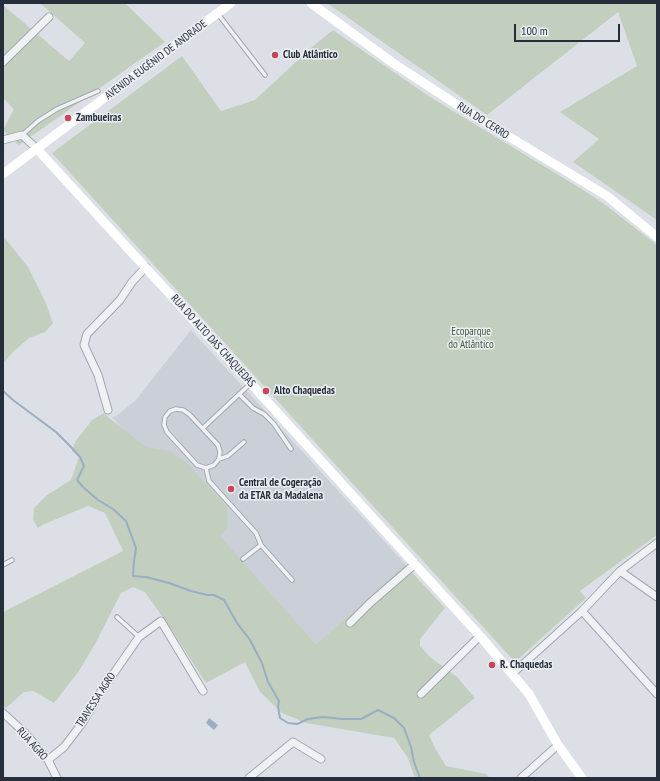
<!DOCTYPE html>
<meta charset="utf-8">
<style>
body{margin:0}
#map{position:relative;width:660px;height:781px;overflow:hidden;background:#dce0e6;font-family:"PT Sans Narrow",sans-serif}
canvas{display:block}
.frame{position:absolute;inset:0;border:4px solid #272e3b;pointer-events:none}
.scale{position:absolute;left:514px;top:24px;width:106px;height:18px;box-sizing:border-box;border:2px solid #272e3b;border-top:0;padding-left:5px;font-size:12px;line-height:14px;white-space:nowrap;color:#272e3b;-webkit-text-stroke:3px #eceff3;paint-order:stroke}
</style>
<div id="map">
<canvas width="660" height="781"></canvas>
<div class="frame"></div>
<div class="scale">100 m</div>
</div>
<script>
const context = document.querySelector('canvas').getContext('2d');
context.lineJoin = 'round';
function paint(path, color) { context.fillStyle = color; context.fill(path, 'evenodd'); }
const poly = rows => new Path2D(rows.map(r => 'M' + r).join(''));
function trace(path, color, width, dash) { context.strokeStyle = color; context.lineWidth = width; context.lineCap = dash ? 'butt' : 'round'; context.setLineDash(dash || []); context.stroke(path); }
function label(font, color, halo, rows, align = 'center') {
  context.font = font + ' "PT Sans Narrow",sans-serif'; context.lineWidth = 3; context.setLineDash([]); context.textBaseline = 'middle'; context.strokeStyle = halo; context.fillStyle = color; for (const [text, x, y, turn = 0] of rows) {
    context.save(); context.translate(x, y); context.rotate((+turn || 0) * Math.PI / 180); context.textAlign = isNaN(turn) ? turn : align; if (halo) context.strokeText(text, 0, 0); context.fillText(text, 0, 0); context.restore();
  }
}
paint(poly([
 [191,330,408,567,317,648,112,417,116,416,135,401]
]), '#cbcfd7');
paint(poly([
 [40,3,125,3,165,42,19,145,3,130,14,109,3,98,3,60,6,57,3,54,3,5,69,61,85,43],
 [327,3,657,3,657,220,573,162,599,139,560,112,637,66,618,12,487,115],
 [333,30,430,97,580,188,603,203,657,245,657,535,580,591,586,598,515,662,52,153,182,56,221,111,255,100,312,47],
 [3,218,4,220,4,237,28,267,45,301,53,323,45,332,29,338,14,351,3,363],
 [104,413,109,418,146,447,170,451,186,462,227,507,228,526,220,536,316,645,405,565,445,608,420,639,420,646,430,657,457,677,475,698,429,735,435,748,446,766,486,774,490,778,415,778,408,758,394,738,306,723,282,713,260,692,245,662,206,683,175,635,145,592,133,587,121,593,95,644,79,671,54,703,33,691,24,692,6,708,3,706,3,612,123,551,105,513,88,506,42,525,38,528,33,520,34,508,47,495,71,480,79,457,72,451,75,442,92,420]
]), '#c2cfbe');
paint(poly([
 [209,718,218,725,214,730,206,723]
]), '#99aec4');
trace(poly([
 [3,391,13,400,56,432,69,445,80,457,84,466,77,480,83,487,98,500,113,509,126,521,136,548,134,561,133,576,146,577,169,583,191,591,207,595,214,595,224,600,237,623,250,640,262,663,268,682,279,701,278,707,280,718,288,723,297,724,308,719,323,717,343,719,361,719,378,710,394,718,404,728,411,747,414,762,420,778]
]), '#99aec4', 2);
const lane = poly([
 [218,14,265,75],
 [22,135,38,121,57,109,98,91],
 [239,394,253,408,264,414,274,424,291,449],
 [176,409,183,410,189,414,218,445,220,452,219,459,214,465,206,468,197,465,167,432,164,425,165,417,170,411,176,409],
 [203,428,250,384],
 [219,459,228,456,244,442],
 [206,468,209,481,256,533,261,545,292,580],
 [243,559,261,545],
 [3,565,12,560],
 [117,617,139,637]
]);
const street = poly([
 [3,62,49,17],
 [3,140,22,135,37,149],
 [108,410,98,375,84,345,87,334,120,300,132,282,146,267],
 [620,571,657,597],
 [582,611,657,694],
 [350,623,370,603,415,564],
 [512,674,582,611,620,571,657,543],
 [421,694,480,636],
 [3,713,25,733,48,760,57,778],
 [48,760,64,747,83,722,100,693,139,637,161,621,203,691],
 [249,778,293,742,321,759],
 [521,778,558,745]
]);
trace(lane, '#a2a7af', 5.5);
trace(street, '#a2a7af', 9);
trace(lane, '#eff1f4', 3.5);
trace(street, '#eff1f4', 7);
trace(poly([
 [311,3,393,63,465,110,607,196,657,237],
 [37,149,166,290,480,636,529,694,558,745,582,778],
 [3,174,231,3]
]), '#fff', 9);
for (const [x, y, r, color] of [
 [275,55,4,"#c54759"],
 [68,118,4,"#c54759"],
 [266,391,4,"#c54759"],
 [231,489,4,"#c54759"],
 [492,665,4,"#c54759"]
]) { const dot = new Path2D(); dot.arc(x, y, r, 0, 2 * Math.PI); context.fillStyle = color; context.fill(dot); trace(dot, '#eceff3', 1.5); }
label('bold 11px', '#272e3b', '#eceff3', [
 ["Club Atlântico",283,55],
 ["Zambueiras",76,118],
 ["Alto Chaquedas",274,391],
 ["Central de Cogeração",239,483],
 ["da ETAR da Madalena",239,496],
 ["R. Chaquedas",500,665]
], 'left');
label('11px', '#272e3b', '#eceff3', [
 ["AVENIDA EUGÉNIO DE ANDRADE",156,60,-37],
 ["RUA DO CERRO",483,121,32],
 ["RUA DO ALTO DAS CHAQUEDAS",213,341,48],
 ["TRAVESSA AGRO",96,700,-57],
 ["RUA AGRO",32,744,48]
]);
label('11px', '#3b5635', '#eceff3', [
 ["Ecoparque",471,332],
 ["do Atlântico",471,345]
]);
</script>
